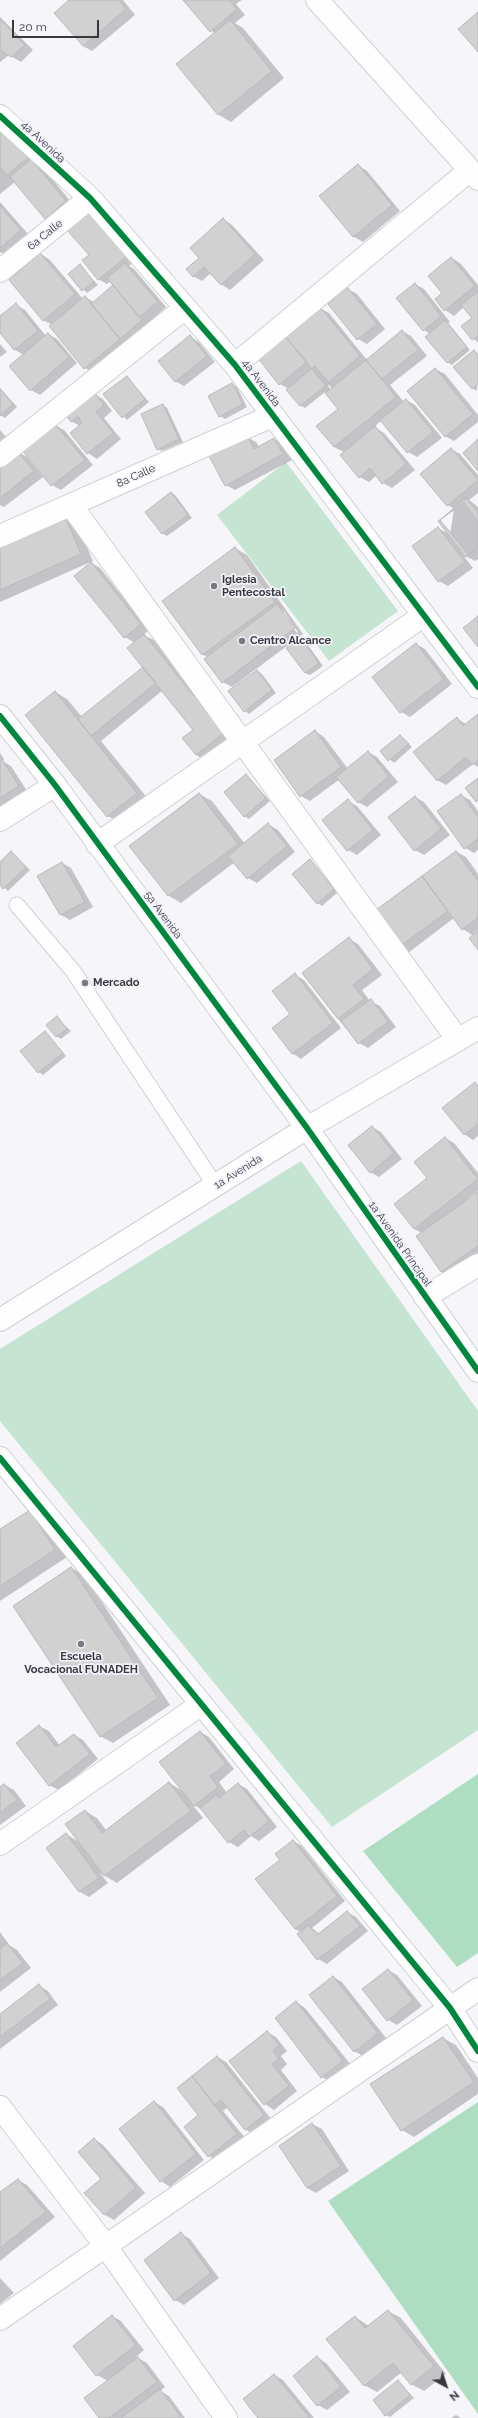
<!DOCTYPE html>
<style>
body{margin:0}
#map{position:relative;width:478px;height:2418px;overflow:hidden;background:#f5f5fa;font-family:Raleway,sans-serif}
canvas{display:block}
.north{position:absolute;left:426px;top:2366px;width:40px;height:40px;-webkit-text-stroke:3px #f2f2fd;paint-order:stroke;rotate:140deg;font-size:11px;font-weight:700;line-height:16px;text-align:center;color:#39393d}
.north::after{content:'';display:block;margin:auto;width:14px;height:18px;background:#39393d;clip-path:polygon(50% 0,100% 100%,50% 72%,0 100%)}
.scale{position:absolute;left:12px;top:20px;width:87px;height:18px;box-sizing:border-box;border:2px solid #39393d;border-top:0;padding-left:5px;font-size:12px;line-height:14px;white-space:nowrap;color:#39393d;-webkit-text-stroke:3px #f2f2fd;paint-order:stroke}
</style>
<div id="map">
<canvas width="478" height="2418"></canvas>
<div class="north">N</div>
<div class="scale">20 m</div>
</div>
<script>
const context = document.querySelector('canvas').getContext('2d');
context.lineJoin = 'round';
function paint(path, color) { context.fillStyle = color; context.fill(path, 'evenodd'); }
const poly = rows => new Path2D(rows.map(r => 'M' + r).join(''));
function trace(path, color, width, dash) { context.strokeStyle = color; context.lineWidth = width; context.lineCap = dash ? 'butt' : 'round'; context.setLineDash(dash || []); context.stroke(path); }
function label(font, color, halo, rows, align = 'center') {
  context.font = font + ' Raleway,sans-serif'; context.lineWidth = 3.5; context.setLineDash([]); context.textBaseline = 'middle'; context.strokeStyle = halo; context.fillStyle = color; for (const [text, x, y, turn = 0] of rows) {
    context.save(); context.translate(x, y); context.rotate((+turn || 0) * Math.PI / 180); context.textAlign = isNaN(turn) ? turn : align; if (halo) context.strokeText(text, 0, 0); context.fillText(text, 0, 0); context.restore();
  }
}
paint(poly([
 [286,462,398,611,329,661,217,515],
 [301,1161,478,1411,478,1730,332,1827,0,1421,0,1349]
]), '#c6e4d2');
paint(poly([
 [478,1774,478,1953,457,1967,363,1851],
 [478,2102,478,2414,328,2201]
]), '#addec1');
paint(poly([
 [71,0,123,0,135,15,92,51,83,46],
 [184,0,242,0,236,4,245,15,235,23,243,28,284,78,231,122,219,115,177,64,215,34],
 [0,17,33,50,21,62,9,55,0,62],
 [0,130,41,165,75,207,55,224,46,218,15,182,0,194],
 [358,165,367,171,400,211,363,242,354,237],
 [0,202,29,235,6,255,0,252],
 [89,213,134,262,129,266,134,269,166,307,148,323,150,326,94,373,85,368,52,325,43,320,41,254,50,260,83,299,85,297,94,302,115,285,111,281,107,284,98,279,90,255],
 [223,219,232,225,264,260,230,290,221,284,211,273,202,281,193,276,200,258],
 [452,258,461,264,478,285,478,343,462,326,473,318,464,307,454,316,445,310,436,299,444,293],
 [80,266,98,285,87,293,70,274],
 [415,284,424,289,450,322,448,323,470,350,452,365,447,362,430,334,424,330],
 [348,289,357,294,385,329,367,344,358,339],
 [16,305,25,310,46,336,48,334,57,339,77,363,40,395,31,390,24,355,15,350,0,331,0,318],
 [320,308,329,313,367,360,402,331,411,336,427,356,390,385,404,402,406,400,415,405,442,438,417,457,408,452,382,420,374,427,384,433,415,470,392,488,383,483,377,475,369,482,360,477,344,452,334,447,339,409,325,392,305,408,300,405,289,389,280,384],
 [327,384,332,388,330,389],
 [190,337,199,342,215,362,184,386,175,381],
 [0,344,7,352,0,357],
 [474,351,478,354,477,391,472,388],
 [435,369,445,374,478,415,478,422,454,441,445,436],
 [127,377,149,402,127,420,105,395],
 [232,384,237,387,247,407,225,419,220,416],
 [0,388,17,407,5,418,0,415],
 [94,394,103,399,112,411,104,418,121,439,97,459,88,453,80,426,71,421],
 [163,405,167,408,183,442,162,451,158,449],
 [55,425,64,430,93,465,61,490,52,485],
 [0,430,10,441,0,450],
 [247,437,256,442,259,447,274,439,283,444,292,460,235,490,226,485],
 [451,449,460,454,478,475,478,493,469,500,478,507,478,559,475,561,463,555,473,568,448,586,439,581,438,528,450,535,454,509,448,505],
 [18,452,27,457,43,477,4,507,0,505,0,466],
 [172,493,176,496,192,518,167,536,162,533],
 [66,520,78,527,93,561,0,602,0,548],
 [235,548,247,555,303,634,232,687,223,682,208,657,203,655,164,601],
 [284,611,298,632,297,633,282,613],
 [91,563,100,568,149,630,143,635,154,640,232,738,205,760,196,755,195,730,163,690,101,741,149,800,120,823,108,816,55,692,67,699,82,717,144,667,135,643,125,637],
 [300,638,305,641,323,666,310,675,305,673],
 [416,644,425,649,452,684,410,717,401,712],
 [257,671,262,674,276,693,249,714,245,711],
 [478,716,478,767,473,764,446,785,437,780,457,718,467,725],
 [315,731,324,737,348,769,368,752,377,757,398,782,367,807,358,802,340,779,310,801,301,796],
 [401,736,412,747,394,763,382,752],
 [0,753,4,759,2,761,11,766,27,791,0,809],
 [246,775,270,801,249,819,244,816],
 [199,794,212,801,245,844,269,825,278,830,295,852,257,883,248,878,235,862,181,903,169,896,130,846],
 [461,795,470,800,478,811,478,850,474,853,465,848],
 [415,797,424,802,450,835,424,855,415,850],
 [348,801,357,806,381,835,357,855,348,850],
 [11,852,30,870,8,891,0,884,0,863],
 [457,852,466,857,478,874,478,930,472,935,463,929,454,918,408,953,399,948],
 [310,861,338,892,322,906,318,903],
 [62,863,71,868,93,907,70,920,61,915,39,876],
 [349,939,358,944,382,975,362,990,370,1001,380,1006,396,1027,368,1048,359,1043,338,1019],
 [295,975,304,980,341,1028,301,1059,292,1053,291,1014],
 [57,1018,71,1031,61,1039,56,1036],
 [45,1032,66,1056,43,1075,39,1072],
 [475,1084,478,1085,478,1136,473,1140,464,1134],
 [372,1127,381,1132,402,1159,379,1177,370,1172],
 [445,1138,454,1143,478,1173,478,1191,468,1198,469,1200,478,1194,478,1262,454,1279,442,1272,417,1237,422,1233,414,1229,429,1178],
 [30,1511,67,1557,0,1601,0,1531],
 [71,1568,84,1575,170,1705,113,1743,100,1736],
 [39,1726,49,1731,60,1746,74,1735,83,1740,98,1759,59,1790,49,1785],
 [200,1732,209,1737,234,1769,219,1782,227,1793,238,1784,247,1789,277,1827,259,1841,251,1836,238,1847,229,1842,204,1811,192,1804,203,1818,117,1883,100,1873,108,1883,89,1897,80,1892,48,1848,66,1834,79,1842,85,1811,97,1818,106,1830,169,1783,183,1791],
 [5,1785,14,1790,26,1806,0,1825,0,1788],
 [293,1841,302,1846,345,1901,312,1928,320,1934,347,1912,356,1917,368,1931,327,1964,318,1959,301,1932,295,1929,281,1860],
 [313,1932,316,1932,320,1938],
 [0,1932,9,1945,17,1950,31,1968,0,1992],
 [388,1970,397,1975,422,2006,397,2025,388,2020],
 [333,1977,342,1982,386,2038,363,2056,354,2051],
 [39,1986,48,1991,58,2005,0,2049,0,2015],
 [296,2002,305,2008,352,2066,331,2082,322,2077],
 [267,2032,276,2037,287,2051,281,2056,287,2064,281,2070,297,2091,274,2110,265,2104],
 [443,2038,456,2045,478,2078,478,2094,414,2137,402,2130],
 [217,2057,226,2062,272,2120,254,2135,245,2129,228,2107,223,2111,246,2139,218,2162,209,2156,200,2115,178,2088],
 [154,2102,163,2107,204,2160,170,2187,161,2181,120,2129],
 [312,2124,322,2129,349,2171,316,2193,307,2188],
 [94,2139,103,2145,145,2193,114,2220,105,2215,86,2193,102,2179],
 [18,2180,27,2185,55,2217,0,2261,0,2194],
 [181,2234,190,2239,219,2278,184,2305,175,2300],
 [0,2278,14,2293,0,2304],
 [388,2311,401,2318,446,2374,424,2391,411,2384,402,2372,377,2392,364,2385,355,2317,369,2326],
 [112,2316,121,2321,144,2350,136,2357,147,2363,165,2387,160,2391,169,2396,185,2418,100,2418,108,2381,97,2375],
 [317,2357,326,2363,350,2392,327,2410,318,2405],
 [274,2375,283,2380,314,2418,260,2418],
 [398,2382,414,2398,390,2417,386,2415],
 [456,2415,461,2418,451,2418]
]), '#0003');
const building = poly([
 [69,0,119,0,126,9,83,46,54,13,69,0],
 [183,0,229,0,237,9,210,32,183,0],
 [478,12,478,52,458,29,478,12],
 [0,19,25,45,11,57,0,50,0,19],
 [230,20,272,71,218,115,176,64,230,20],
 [0,128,30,156,7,175,0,167,0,128],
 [31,159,66,201,45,219,10,177,31,159],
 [358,164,392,205,353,237,319,196,358,164],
 [0,206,21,230,0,248,0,206],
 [89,212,126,257,98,280,82,260,89,255,67,230,89,212],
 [223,218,255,254,221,285,204,267,193,277,186,269,199,258,190,248,223,218],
 [40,253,75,294,43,321,9,280,40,253],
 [451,257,475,286,444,311,435,299,442,293,428,276,451,257],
 [125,263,158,302,139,317,107,278,125,263],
 [80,264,94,282,82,291,68,274,80,264],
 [415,283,441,316,423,331,396,298,415,283],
 [113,285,142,320,120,339,91,304,113,285],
 [348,288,377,324,357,340,328,304,348,288],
 [478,291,478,336,472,340,461,326,472,318,461,305,478,291],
 [85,296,120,339,84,369,49,326,85,296],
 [16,303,38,331,14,350,0,333,0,316,16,303],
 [320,307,360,356,325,385,284,335,320,307],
 [445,320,467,347,447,363,425,337,445,320],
 [402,330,418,350,382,379,366,360,402,330],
 [48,333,69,357,30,391,9,366,48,333],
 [190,335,207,356,175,382,158,361,190,335],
 [284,335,307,362,279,385,257,357,284,335],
 [474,350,478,355,478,384,472,389,453,367,474,350],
 [366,360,396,397,334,447,316,426,338,409,325,393,366,360],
 [315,366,329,383,300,406,286,390,315,366],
 [435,368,473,414,445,437,407,391,435,368],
 [127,376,145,399,122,418,103,394,127,376],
 [232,383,243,404,219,417,208,396,232,383],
 [0,389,13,404,0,416,0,389],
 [94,392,104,405,96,412,113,433,87,454,70,433,82,423,78,416,71,422,66,415,94,392],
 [406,399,433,432,407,453,380,420,406,399],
 [163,404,179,439,157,450,141,414,163,404],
 [55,424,85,460,51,486,22,450,55,424],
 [375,426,406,464,382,484,370,468,359,478,340,455,375,426],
 [247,435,254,449,274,438,283,454,225,486,209,456,247,435],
 [478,439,478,471,463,453,478,439],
 [451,448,478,480,447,506,420,474,451,448],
 [17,451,34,471,0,498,0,465,17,451],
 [171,492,188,515,162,534,145,512,171,492],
 [466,498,478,512,478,547,469,555,440,520,466,498],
 [464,503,478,522,478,547,465,557,438,521,464,503],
 [66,519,81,554,0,590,0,547,66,519],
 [438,527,465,562,438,582,412,546,438,527],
 [235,547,275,602,202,655,162,601,235,547],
 [91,562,141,624,124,638,74,576,91,562],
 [277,604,295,628,222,683,204,659,277,604],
 [478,616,478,647,463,628,478,616],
 [144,634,224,733,196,755,182,738,193,730,127,648,144,634],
 [300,637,319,663,305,673,286,648,300,637],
 [416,643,444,679,400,713,372,677,416,643],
 [143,667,156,683,91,736,78,719,143,667],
 [257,670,272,690,244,712,228,691,257,670],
 [55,691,137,793,107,817,25,715,55,691],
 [478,714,478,761,472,765,466,757,437,781,413,752,457,717,463,726,478,714],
 [315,730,341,767,300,797,274,760,315,730],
 [400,735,409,744,388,761,380,751,400,735],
 [368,751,389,776,358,803,336,777,368,751],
 [2,759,19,786,0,798,0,761,2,759],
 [246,774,266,798,244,817,224,792,246,774],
 [478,778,478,800,476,802,465,788,478,778],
 [199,793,238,844,168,896,129,846,199,793],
 [461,794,478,817,478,839,464,849,437,811,461,794],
 [415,796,441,829,414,851,388,817,415,796],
 [348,799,373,830,347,851,322,820,348,799],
 [268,823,287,846,247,879,228,856,268,823],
 [11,851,26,867,3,889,0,885,0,862,11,851],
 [456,851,478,881,478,918,462,930,422,876,456,851],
 [310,859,334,889,317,904,292,874,310,859],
 [62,862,85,902,60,915,37,876,62,862],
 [422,876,448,911,398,948,372,913,422,876],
 [478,931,478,950,469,938,478,931],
 [349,937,373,969,353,985,364,999,338,1019,302,973,349,937],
 [295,973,333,1023,292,1054,272,1028,290,1014,272,991,295,973],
 [371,999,388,1022,358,1044,341,1021,371,999],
 [57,1016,67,1029,56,1037,46,1025,57,1016],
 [45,1031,63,1053,38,1073,20,1051,45,1031],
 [475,1082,478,1087,478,1124,464,1135,442,1108,475,1082],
 [372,1126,394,1153,370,1173,348,1145,372,1126],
 [445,1137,478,1179,414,1229,394,1204,427,1178,414,1162,445,1137],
 [478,1192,478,1246,441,1272,416,1236,478,1192],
 [30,1510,55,1550,0,1586,0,1529,30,1510],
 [71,1567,158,1698,100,1737,13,1606,71,1567],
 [39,1725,56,1747,74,1734,90,1754,49,1786,16,1743,39,1725],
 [200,1731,226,1764,210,1776,218,1787,194,1806,159,1762,200,1731],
 [169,1782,191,1811,104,1876,65,1824,85,1810,102,1833,169,1782],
 [238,1783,269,1821,249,1837,244,1830,228,1843,200,1808,216,1795,219,1798,238,1783],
 [4,1784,17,1800,0,1813,0,1787,4,1784],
 [66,1833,99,1878,79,1892,46,1848,66,1833],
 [293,1840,337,1896,295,1929,255,1879,280,1860,275,1854,293,1840],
 [347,1911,360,1926,317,1960,297,1934,309,1925,317,1935,347,1911],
 [7,1943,23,1963,0,1980,0,1949,7,1943],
 [388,1969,413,2000,387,2021,362,1989,388,1969],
 [333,1976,378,2033,354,2052,309,1995,333,1976],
 [39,1984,50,1999,0,2037,0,2014,39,1984],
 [296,2001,343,2061,321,2078,275,2018,296,2001],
 [267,2031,279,2045,273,2051,279,2059,272,2064,289,2086,264,2105,229,2061,267,2031],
 [443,2037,474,2082,401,2131,370,2084,443,2037],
 [217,2056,264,2115,245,2130,221,2100,215,2105,192,2076,217,2056],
 [192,2076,237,2134,208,2157,184,2127,198,2115,177,2088,192,2076],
 [154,2101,196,2154,160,2182,119,2129,154,2101],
 [312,2123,341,2166,307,2188,279,2146,312,2123],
 [94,2138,136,2188,104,2215,84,2193,101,2179,78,2152,94,2138],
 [18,2179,46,2212,0,2248,0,2192,18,2179],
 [181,2232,211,2273,174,2301,144,2260,181,2232],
 [388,2310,434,2366,411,2385,393,2363,364,2386,326,2339,355,2316,365,2328,388,2310],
 [112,2315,136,2345,96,2376,73,2346,112,2315],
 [317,2356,341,2387,317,2406,293,2376,317,2356],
 [138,2357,157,2382,109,2418,99,2418,84,2398,138,2357],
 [274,2374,309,2417,308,2418,258,2418,243,2399,274,2374],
 [398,2380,410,2395,385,2416,373,2400,398,2380],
 [160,2389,180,2416,178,2418,121,2418,160,2389]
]);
paint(building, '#d2d1d1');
trace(building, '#bab9ba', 1);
const service = poly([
 [17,905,73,971,215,1185]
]);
const minor = poly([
 [317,0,478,179],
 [0,116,90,198,235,365,478,687],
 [0,271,90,198],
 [235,365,470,170],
 [0,456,185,308],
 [71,505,458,1040],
 [0,536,272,416],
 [0,716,55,785,307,1128,478,1371],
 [0,820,55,785],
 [97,844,424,615],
 [425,1297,478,1265],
 [0,1320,307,1128,478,1028],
 [0,1458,450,2008,478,2051],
 [0,1844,200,1705],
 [0,2107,105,2245,226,2418],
 [0,2319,478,1989]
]);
trace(service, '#d0d0d4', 17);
trace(minor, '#d0d0d4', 24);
trace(service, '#fefefe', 15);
trace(minor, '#fefefe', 22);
trace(poly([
 [0,116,90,198,235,365,478,687],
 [0,716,55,785,307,1128,478,1371],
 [0,1458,450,2008,478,2051]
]), '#00873e', 6);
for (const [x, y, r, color] of [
 [214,586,4,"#7b7b7f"],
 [242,641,4,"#7b7b7f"],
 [85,983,4,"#7b7b7f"],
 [81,1644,4,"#7b7b7f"]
]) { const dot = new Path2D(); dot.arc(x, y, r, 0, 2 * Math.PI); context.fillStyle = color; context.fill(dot); trace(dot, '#f2f2fd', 1.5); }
label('11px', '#39393d', '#f2f2fd', [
 ["4a Avenida",43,142,43],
 ["6a Calle",45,235,-39],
 ["4a Avenida",261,383,53],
 ["8a Calle",136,476,-24],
 ["5a Avenida",163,915,54],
 ["1a Avenida",238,1172,-32],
 ["1a Avenida Principal",400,1244,55]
]);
label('bold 11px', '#39393d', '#f2f2fd', [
 ["Iglesia",222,580],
 ["Pentecostal",222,593],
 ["Centro Alcance",250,641],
 ["Mercado",93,983],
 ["Escuela",81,1657,"center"],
 ["Vocacional FUNADEH",81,1670,"center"]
], 'left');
</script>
